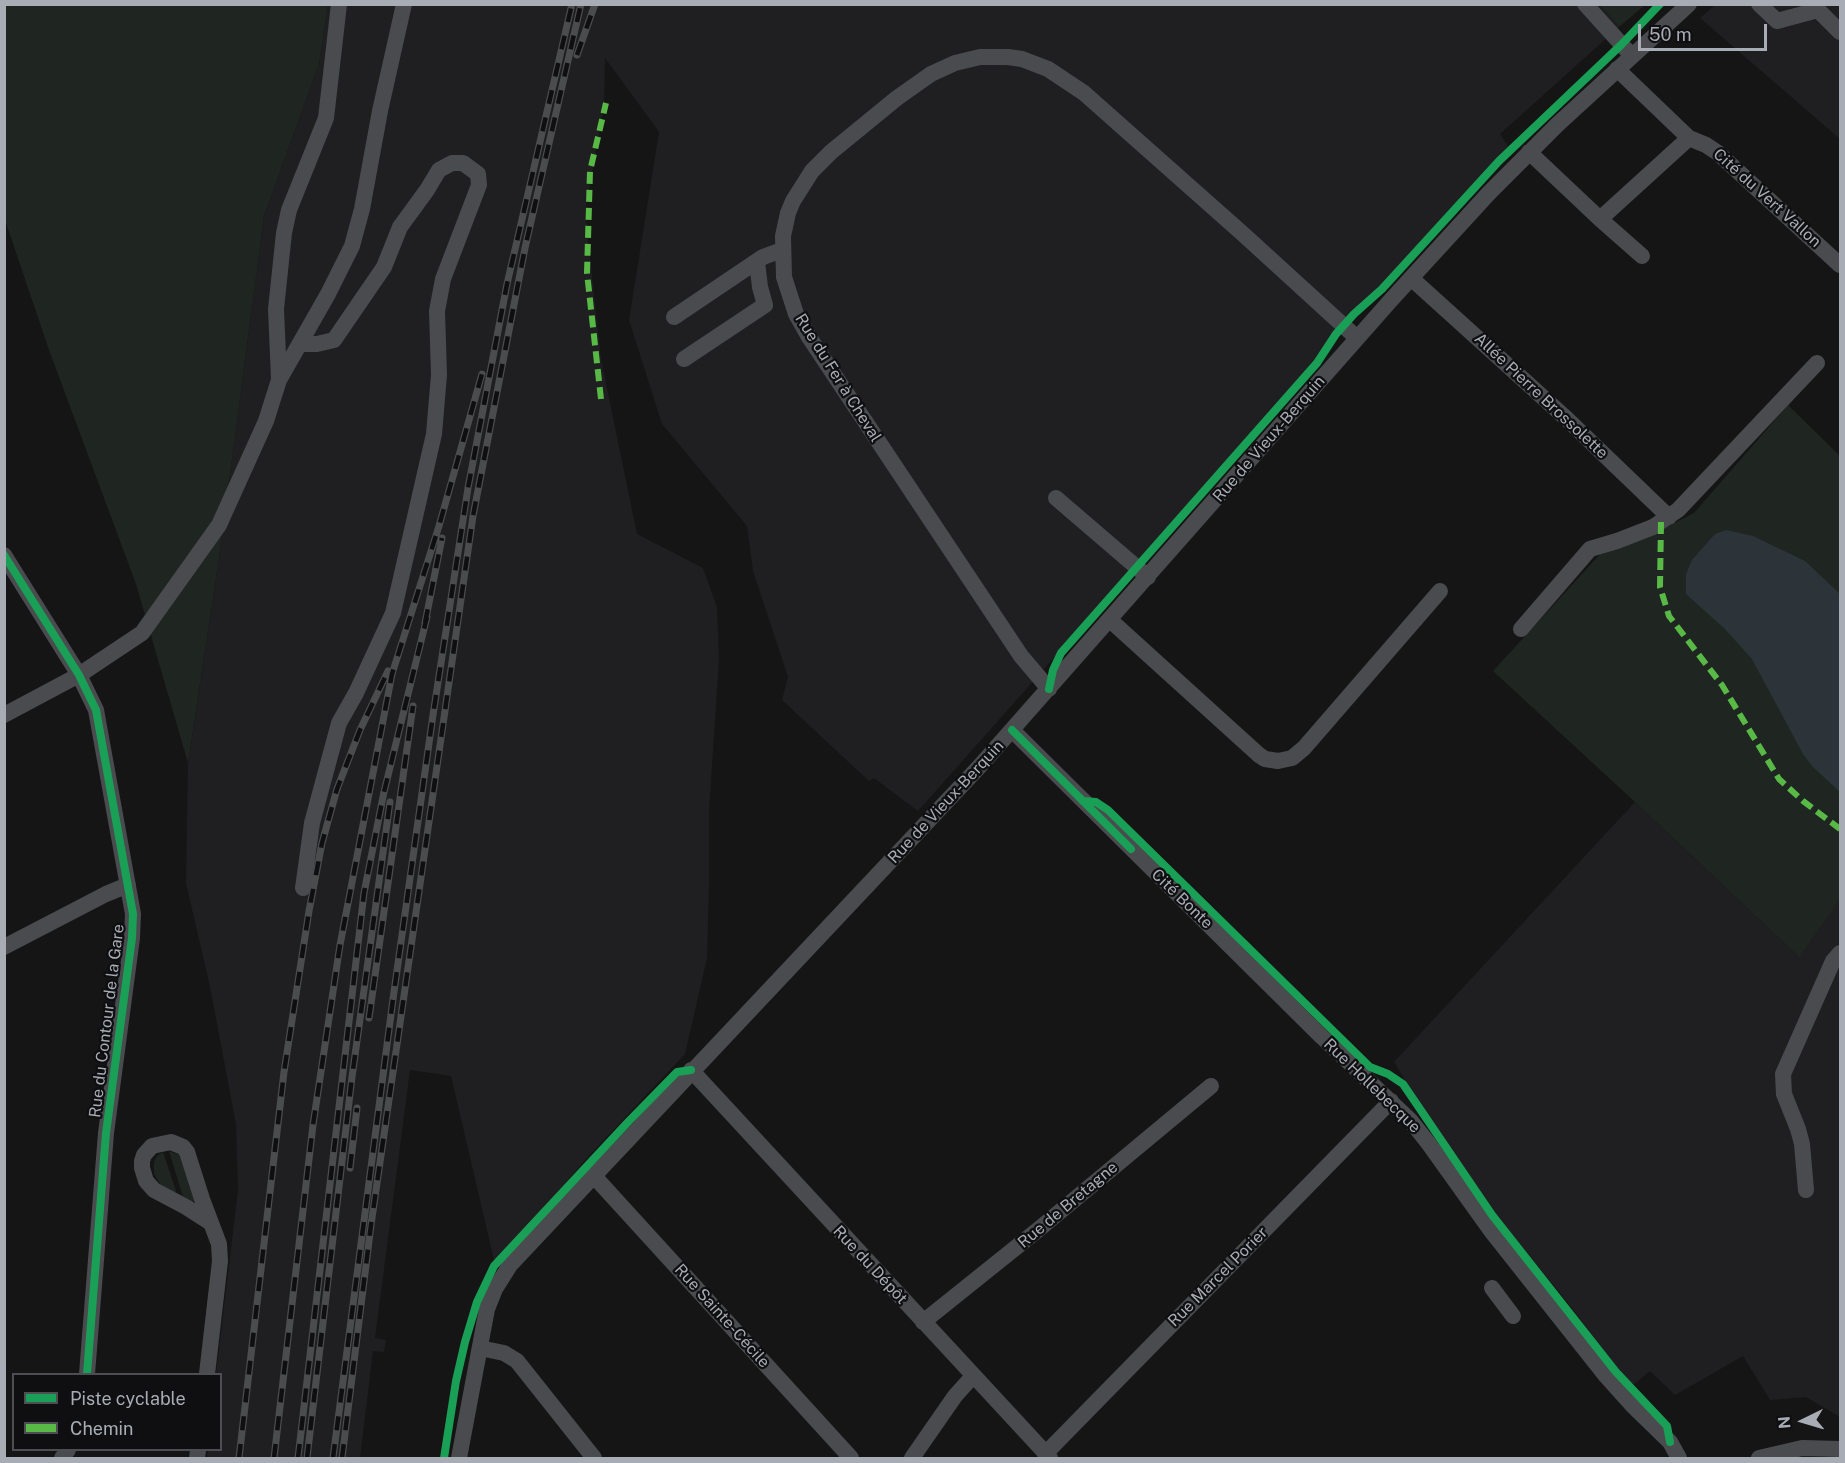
<!DOCTYPE html>
<meta charset="utf-8">
<style>
body{margin:0}
#map{position:relative;width:1845px;height:1463px;overflow:hidden;background:#151515;font-family:"Public Sans",sans-serif}
canvas{display:block}
.frame{position:absolute;inset:0;border:6px solid #a7acb5;pointer-events:none}
.legend{position:absolute;left:12px;top:1373px;width:210px;height:78px;box-sizing:border-box;background:#0f0f11;border:2px solid #4c4e53;margin:0;padding:8px 10px;list-style:none;font-size:18px;color:#a7acb5}
.legend li{display:flex;align-items:center;gap:12px;height:30px}
.legend b{width:30px;border:2px solid #4c4e53}
.north{position:absolute;left:1773px;top:1391px;width:60px;height:60px;-webkit-text-stroke:4px #0f0f11;paint-order:stroke;rotate:265deg;font-size:16px;font-weight:700;line-height:24px;text-align:center;color:#a7acb5}
.north::after{content:'';display:block;margin:auto;width:21px;height:27px;background:#a7acb5;clip-path:polygon(50% 0,100% 100%,50% 72%,0 100%)}
.scale{position:absolute;left:1638px;top:24px;width:129px;height:27px;box-sizing:border-box;border:3px solid #a7acb5;border-top:0;padding-left:8px;font-size:18px;line-height:21px;white-space:nowrap;color:#a7acb5;-webkit-text-stroke:4px #0f0f11;paint-order:stroke}
</style>
<div id="map">
<canvas width="1845" height="1463"></canvas>
<div class="frame"></div>
<ul class="legend">
<li><b style="height:8px;background:#1a9f57"></b>Piste cyclable</li>
<li><b style="height:8px;background:#58b947"></b>Chemin</li>
</ul>
<div class="north">N</div>
<div class="scale">50 m</div>
</div>
<script>
const context = document.querySelector('canvas').getContext('2d');
context.lineJoin = 'round';
function paint(path, color) { context.fillStyle = color; context.fill(path, 'evenodd'); }
const poly = rows => new Path2D(rows.map(r => 'M' + r).join(''));
function trace(path, color, width, dash) { context.strokeStyle = color; context.lineWidth = width; context.lineCap = dash ? 'butt' : 'round'; context.setLineDash(dash || []); context.stroke(path); }
function label(font, color, halo, rows, align = 'center') {
  context.font = font + ' "Public Sans",sans-serif'; context.lineWidth = 4.5; context.setLineDash([]); context.textBaseline = 'middle'; context.strokeStyle = halo; context.fillStyle = color; for (const [text, x, y, turn = 0] of rows) {
    context.save(); context.translate(x, y); context.rotate((+turn || 0) * Math.PI / 180); context.textAlign = isNaN(turn) ? turn : align; if (halo) context.strokeText(text, 0, 0); context.fillText(text, 0, 0); context.restore();
  }
}
paint(poly([
 [328,5,1600,5,1619,27,1500,134,1508,146,918,811,874,778,869,781,782,700,788,677,753,571,747,526,662,424,629,320,659,132,605,58,604,108,585,211,601,359,637,534,703,568,717,607,719,660,709,811,709,885,707,958,685,1054,588,1157,522,1233,494,1260,451,1076,410,1070,375,1338,386,1340,384,1352,373,1351,360,1458,207,1458,208,1450,220,1450,220,1374,216,1374,238,1190,236,1124,210,987,186,883,188,764,218,565,264,216,319,64],
 [1715,5,1840,5,1840,139,1700,18],
 [1635,802,1798,956,1840,899,1840,1417,1806,1397,1770,1400,1743,1356,1675,1395,1650,1371,1633,1385,1614,1364,1564,1298,1488,1205,1422,1108,1394,1062]
]), '#1f1f21');
paint(poly([
 [4,5,328,5,319,64,264,216,218,565,188,763,136,584,49,350,5,220],
 [1600,5,1645,5,1619,27],
 [1788,405,1840,456,1840,899,1799,957,1635,802,1493,671,1604,550,1647,537,1694,513],
 [169,1151,181,1156,195,1200,192,1202,183,1197],
 [163,1152,176,1191,175,1193,160,1184,154,1174,154,1162,157,1156]
]), '#1f2520');
paint(poly([
 [1726,530,1753,536,1805,561,1840,594,1840,792,1813,767,1803,754,1752,659,1724,628,1686,594,1686,574,1692,560,1715,534]
]), '#2d3439');
trace(poly([
 [1585,4,1632,56],
 [1759,4,1777,21,1818,10,1840,32],
 [1617,69,1689,138,1706,145,1718,153,1840,265],
 [1529,152,1600,219],
 [1642,256,1600,219,1689,138],
 [1411,278,1568,420,1669,517],
 [674,317,763,257,782,250],
 [300,344,317,344,334,340,384,267,400,227,427,190,439,170,452,163,463,163,478,174,479,185,443,279,437,311,439,375,434,434,393,613,356,693,339,723,312,823,303,888],
 [684,359,765,305,760,287,757,262],
 [279,379,276,309,284,233,289,210,326,118,339,4],
 [1056,498,1148,577],
 [4,555,79,675,96,710,133,914,132,938,106,1133,87,1374],
 [1110,620,1259,755,1265,759,1278,761,1292,758,1304,748,1440,591],
 [1521,629,1590,549,1617,541,1653,527,1678,510,1817,363],
 [1049,689,1021,656,809,337,796,314,784,277,783,236,788,213,793,201,812,171,831,152,897,98,931,74,955,63,980,57,1008,57,1022,59,1048,69,1084,93,1243,234,1357,338],
 [4,715,79,675,142,633,219,525,266,421,279,380,328,294,352,246,362,209,380,111,404,4],
 [1012,730,1321,1036,1410,1120,1429,1144,1492,1232,1606,1376,1632,1405,1670,1442,1679,1458],
 [4,947,106,894,128,885],
 [691,1070,1050,1458],
 [593,1175,851,1458],
 [1806,1190,1802,1144,1798,1129,1784,1094,1783,1074,1833,961,1840,953],
 [1492,1288,1513,1316],
 [923,1322,1039,1229,1211,1086],
 [480,1348,504,1353,517,1361,594,1458],
 [207,1374,220,1261,219,1244,202,1199,187,1152,183,1147,171,1142,152,1146,144,1155,142,1161,142,1168,146,1181,154,1190,186,1207,211,1223],
 [1045,1454,1391,1101],
 [62,1458,68,1450],
 [197,1458,198,1450],
 [459,1458,487,1309,495,1289,510,1265,979,767,1391,300,1489,193,1558,124,1689,4],
 [912,1458,955,1396,973,1376],
 [1759,1458,1802,1448,1840,1449]
]), '#494b4e', 16);
const rail = poly([
 [577,55,595,4],
 [425,623,442,538],
 [369,1018,413,706],
 [350,1168,357,1108],
 [239,1458,284,1072,309,911,322,843,337,789,360,730,388,671],
 [274,1458,313,1125,340,945,392,674,439,526,482,374],
 [298,1458,364,893,384,792,427,617],
 [307,1458,352,1077,390,802],
 [333,1458,393,999,433,715,468,488,507,284,572,4],
 [342,1458,371,1225,473,516,525,248,581,4]
]);
trace(rail, '#4b4c4e', 7);
trace(rail, '#0f0f11', 4.5, [14]);
trace(poly([
 [601,399,587,273,590,171,606,103],
 [1661,522,1660,587,1669,616,1722,685,1779,779,1803,801,1840,829]
]), '#58b947', 6, [12, 6]);
trace(poly([
 [4,555,79,675,96,710,133,914,132,938,106,1133,87,1374],
 [1049,689,1053,670,1061,653,1317,363,1336,334,1354,314,1382,289,1499,161,1621,45,1660,4],
 [1012,730,1131,849],
 [1083,801,1096,802,1108,810,1370,1067,1388,1074,1403,1084,1492,1215,1616,1372,1667,1426,1670,1442],
 [444,1458,456,1381,465,1342,477,1302,494,1266,629,1121,677,1072,691,1070]
]), '#1a9f57', 8);
label('16px', '#a7acb5', '#0f0f11', [
 ["Cité du Vert Vallon",1767,198,42],
 ["Rue du Fer à Cheval",838,378,58],
 ["Allée Pierre Brossolette",1541,396,43],
 ["Rue de Vieux-Berquin",1269,439,-49],
 ["Rue de Vieux-Berquin",946,802,-47],
 ["Cité Bonte",1182,899,44],
 ["Rue du Contour de la Gare",107,1021,-83],
 ["Rue Hollebecque",1372,1086,44],
 ["Rue de Bretagne",1068,1205,-40],
 ["Rue du Dépôt",870,1265,47],
 ["Rue Marcel Porier",1218,1277,-45],
 ["Rue Sainte-Cécile",722,1316,48]
]);
</script>
